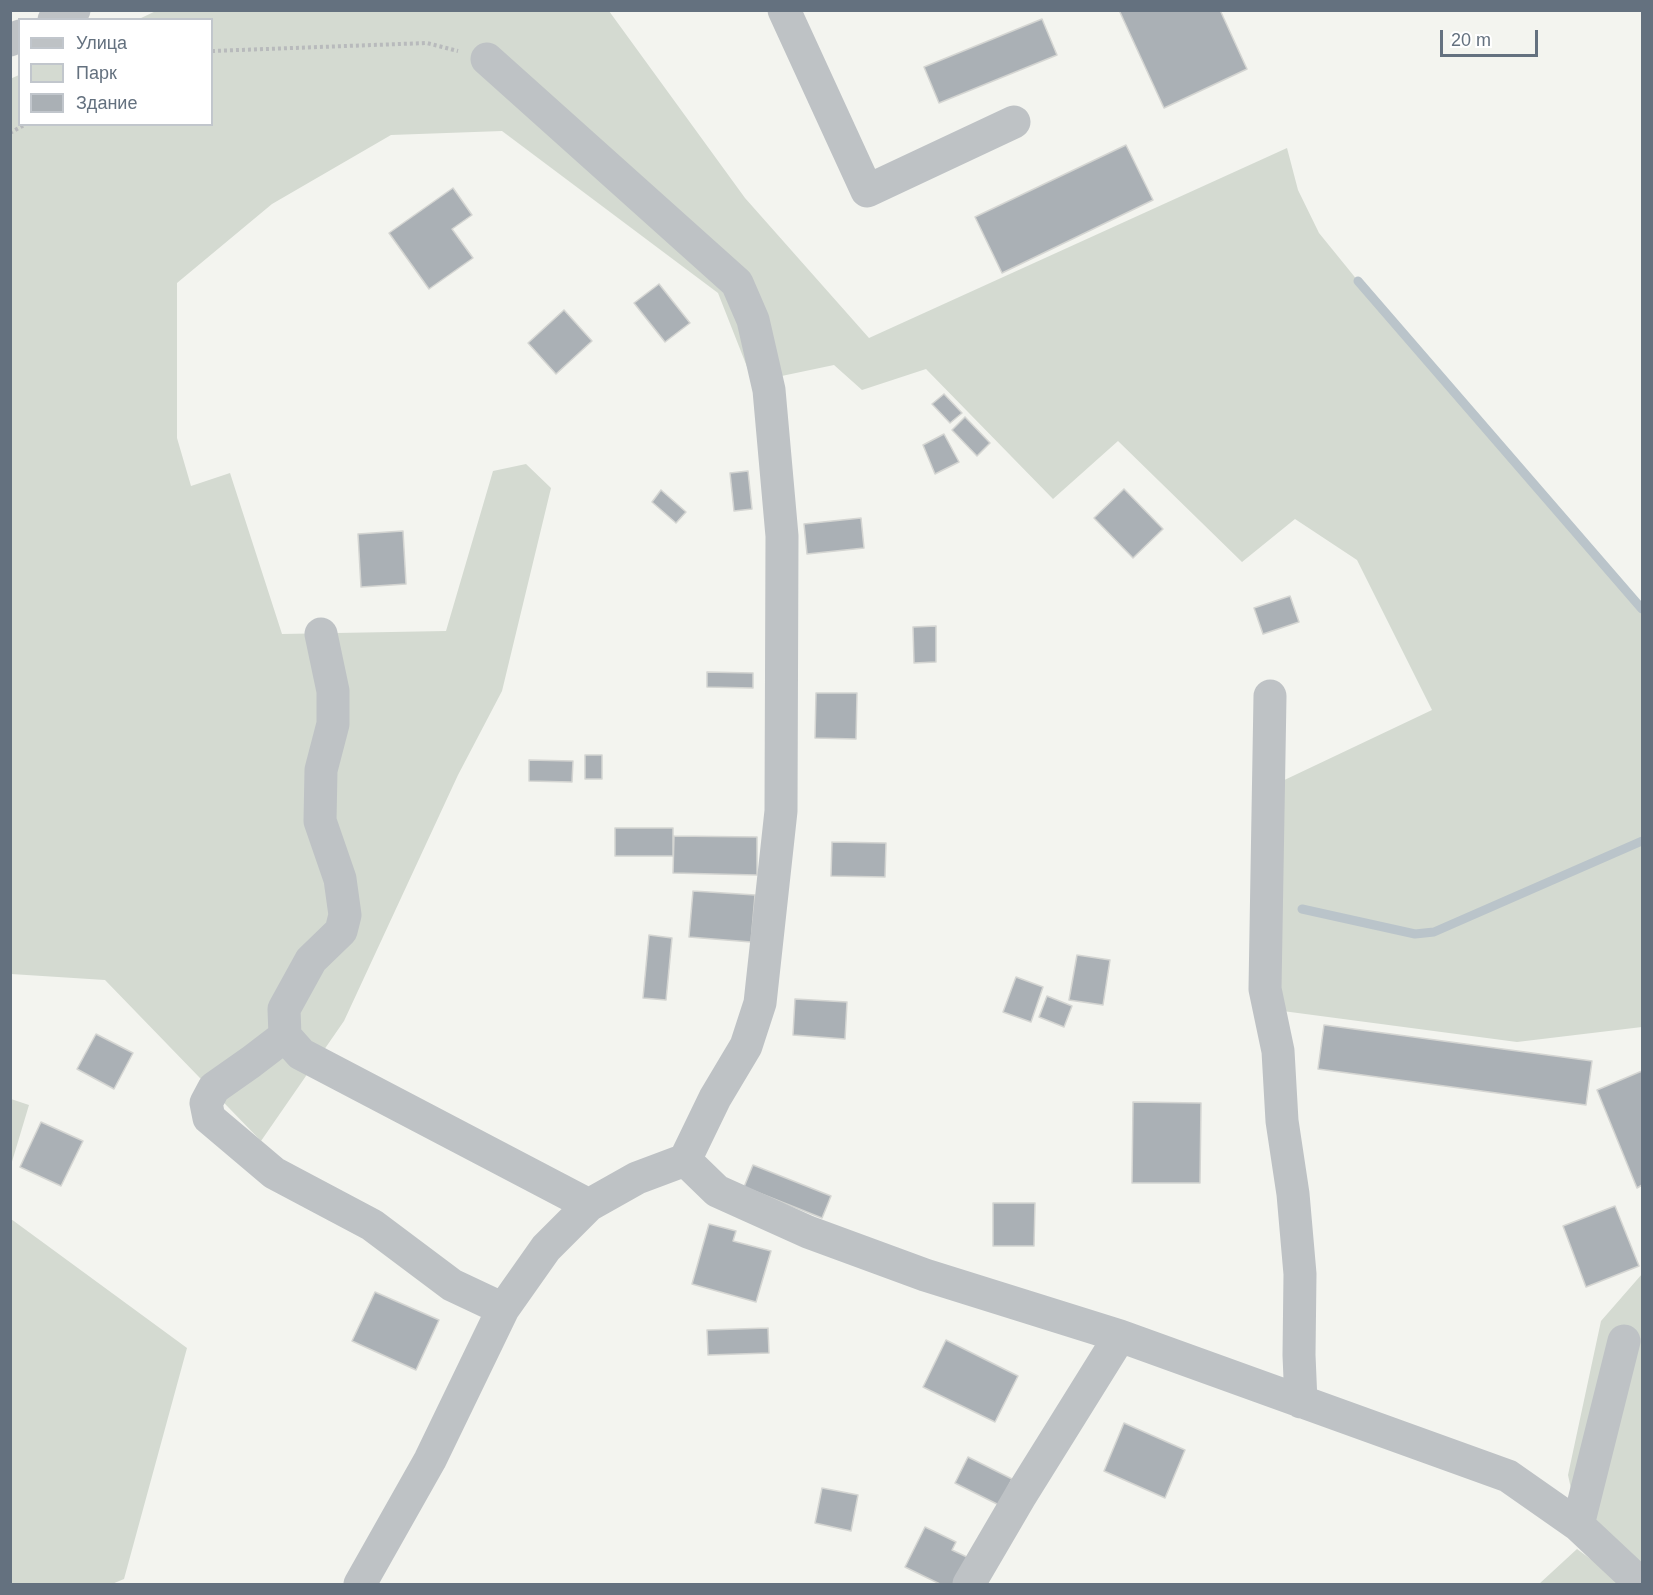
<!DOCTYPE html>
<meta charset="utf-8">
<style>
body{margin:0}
#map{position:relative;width:1653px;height:1595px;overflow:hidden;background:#f3f4ef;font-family:Arial,sans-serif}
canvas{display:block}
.frame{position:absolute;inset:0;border:12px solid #64717f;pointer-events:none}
.legend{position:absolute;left:18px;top:18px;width:195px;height:108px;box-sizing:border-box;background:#fff;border:2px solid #c1c6cc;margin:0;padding:8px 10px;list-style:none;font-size:18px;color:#64717f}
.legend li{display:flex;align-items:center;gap:12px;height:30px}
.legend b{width:30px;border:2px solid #c1c6cc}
.scale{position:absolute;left:1440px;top:30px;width:98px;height:27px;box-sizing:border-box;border:3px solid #64717f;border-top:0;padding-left:8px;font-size:18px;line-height:21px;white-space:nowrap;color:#64717f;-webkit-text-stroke:4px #fff;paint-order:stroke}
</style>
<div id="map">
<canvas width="1653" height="1595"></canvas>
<div class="frame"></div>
<ul class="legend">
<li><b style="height:8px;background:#bec2c5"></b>Улица</li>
<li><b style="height:16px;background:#d4dad1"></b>Парк</li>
<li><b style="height:16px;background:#aab0b5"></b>Здание</li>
</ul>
<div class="scale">20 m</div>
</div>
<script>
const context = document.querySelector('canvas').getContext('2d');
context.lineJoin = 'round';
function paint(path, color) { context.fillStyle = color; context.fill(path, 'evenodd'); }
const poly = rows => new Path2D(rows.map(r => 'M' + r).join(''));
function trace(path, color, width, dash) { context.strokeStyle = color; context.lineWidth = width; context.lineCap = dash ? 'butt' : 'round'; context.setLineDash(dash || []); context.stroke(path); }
paint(poly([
 [158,10,609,11,745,198,869,338,1287,148,1298,190,1319,233,1358,281,1642,609,1642,1027,1517,1042,1260,1008,1257,793,1432,710,1357,560,1295,519,1242,562,1118,441,1053,499,926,369,862,390,834,365,753,382,718,293,502,131,391,135,272,204,177,283,177,438,191,486,230,473,282,634,446,631,493,471,526,464,551,488,502,691,458,775,344,1021,261,1141,105,980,11,974,10,79,19,75,20,124,212,124,212,20,139,19],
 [11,1099,29,1105,11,1165,10,1099],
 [11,1219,187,1348,124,1579,112,1584,11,1584],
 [1642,1274,1642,1567,1573,1498,1568,1475,1601,1321],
 [1577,1549,1615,1577,1621,1584,1539,1584]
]), '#d4dad1');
trace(poly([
 [1358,281,1642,609],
 [1302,909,1415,934,1434,932,1642,841]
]), '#bac4ca', 9);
const building = poly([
 [1119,10,1220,10,1247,69,1164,108,1119,10],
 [1042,19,1057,55,939,103,924,67,1042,19],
 [1126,145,1153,200,1002,273,975,217,1126,145],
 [453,188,472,215,452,229,473,258,429,289,389,233,453,188],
 [659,284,690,323,665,342,634,303,659,284],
 [564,310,592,341,556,374,528,343,564,310],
 [944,394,962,413,950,423,932,404,944,394],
 [965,417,990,443,977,456,952,430,965,417],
 [944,434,959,462,935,474,923,445,944,434],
 [748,471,752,509,734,511,730,473,748,471],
 [1124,489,1163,529,1133,558,1094,518,1124,489],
 [661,490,686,512,676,523,652,502,661,490],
 [861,518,864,548,807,554,804,524,861,518],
 [403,531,406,584,361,587,358,534,403,531],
 [1290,596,1299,622,1263,634,1254,608,1290,596],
 [936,626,936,662,914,663,913,627,936,626],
 [707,672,753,673,753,688,707,687,707,672],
 [816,693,857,693,856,739,815,738,816,693],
 [585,755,602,755,602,779,585,779,585,755],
 [529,760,573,761,572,782,529,781,529,760],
 [615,828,673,828,673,856,615,856,615,828],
 [674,836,757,837,757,875,673,873,674,836],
 [832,842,886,843,885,877,831,876,832,842],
 [693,891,755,895,751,942,689,937,693,891],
 [649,935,672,938,666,1000,643,998,649,935],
 [1077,955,1110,960,1103,1005,1069,1000,1077,955],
 [1016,977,1043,987,1031,1022,1003,1012,1016,977],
 [1047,996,1072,1006,1064,1027,1039,1017,1047,996],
 [795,999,847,1002,845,1039,793,1035,795,999],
 [1324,1025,1592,1061,1586,1105,1318,1069,1324,1025],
 [96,1034,133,1053,114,1089,77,1069,96,1034],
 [1642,1071,1642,1185,1637,1188,1597,1090,1642,1071],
 [1133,1102,1201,1103,1200,1183,1132,1183,1133,1102],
 [41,1122,83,1141,61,1186,20,1167,41,1122],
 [753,1165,831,1196,822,1218,744,1187,753,1165],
 [993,1203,1035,1203,1034,1246,993,1246,993,1203],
 [1615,1206,1639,1266,1586,1287,1563,1226,1615,1206],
 [709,1224,736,1231,733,1241,771,1251,756,1302,692,1284,709,1224],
 [375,1292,439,1320,416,1370,352,1341,375,1292],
 [768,1328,769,1353,708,1355,707,1330,768,1328],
 [946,1340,1018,1376,995,1422,923,1387,946,1340],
 [1124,1423,1185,1450,1165,1498,1104,1471,1124,1423],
 [968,1457,1012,1479,999,1505,955,1483,968,1457],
 [822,1488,858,1495,851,1531,815,1523,822,1488],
 [925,1527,956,1542,952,1550,969,1558,955,1584,940,1584,905,1567,925,1527]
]);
paint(building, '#aab0b5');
trace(building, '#d4d5d2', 1.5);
trace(poly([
 [212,51,427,43,458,51],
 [10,133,26,124]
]), '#b8babc', 4, [3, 3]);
trace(poly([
 [784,10,867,191,1014,122],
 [54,20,74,10],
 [10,40,20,36],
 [321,634,333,691,333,724,321,770,320,821,340,879,345,915,341,931,311,960,284,1009,285,1036,301,1054,589,1205],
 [1270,696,1265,989,1278,1051,1282,1121,1293,1194,1300,1274,1299,1355,1301,1402],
 [285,1036,251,1062,214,1088,206,1103,209,1118,274,1173,372,1225,452,1285,503,1309],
 [685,1160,717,1191,808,1232,925,1275,1120,1336,1508,1476,1578,1525,1641,1584],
 [1578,1525,1624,1341],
 [360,1584,430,1460,503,1309,546,1248,589,1205,637,1178,685,1160,715,1098,746,1046,760,1003,781,811,782,536,769,390,753,320,737,283,487,59],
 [969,1584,1021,1495,1120,1336]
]), '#bec2c5', 33);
</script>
